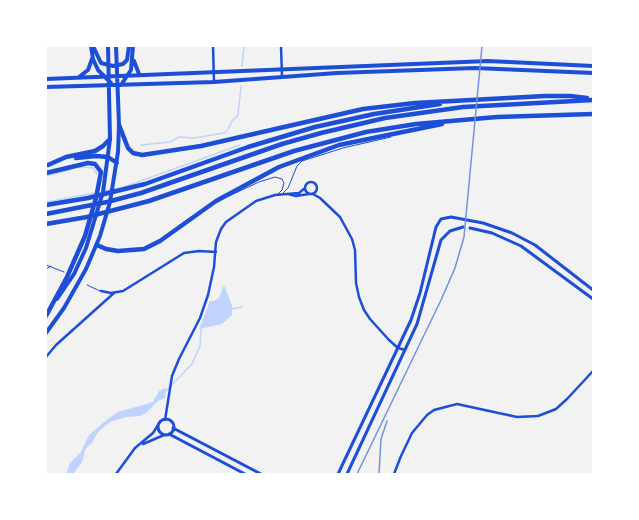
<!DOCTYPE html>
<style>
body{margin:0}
#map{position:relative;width:639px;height:520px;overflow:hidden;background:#f2f2f2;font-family:Barlow,sans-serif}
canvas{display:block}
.frame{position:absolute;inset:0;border:47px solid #fff;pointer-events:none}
</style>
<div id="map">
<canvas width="639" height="520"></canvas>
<div class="frame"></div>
</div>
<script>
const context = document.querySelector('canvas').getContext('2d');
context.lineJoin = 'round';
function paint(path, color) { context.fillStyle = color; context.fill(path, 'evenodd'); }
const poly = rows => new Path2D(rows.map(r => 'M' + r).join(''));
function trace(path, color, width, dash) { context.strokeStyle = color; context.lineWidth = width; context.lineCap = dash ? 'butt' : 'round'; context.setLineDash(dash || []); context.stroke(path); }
paint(poly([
 [224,285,232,306,232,315,222,324,199,329,210,301,214,301,219,298],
 [166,388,165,398,158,401,146,413,140,416,126,417,110,422,98,432,92,443,86,448,82,462,73,474,66,474,70,463,81,452,89,435,109,418,118,412,153,402,159,391]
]), '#bfd3fe');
trace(poly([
 [242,66,244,46],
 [141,145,170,142,179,137,194,138,224,133,227,131,232,121,238,115,241,86],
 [79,167,93,168,97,174],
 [46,176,72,169],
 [105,191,124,187,240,145],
 [46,202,95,193],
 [232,309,242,307],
 [166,391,192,364,200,346,201,329]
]), '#bfd3fe', 1.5);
trace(poly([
 [283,193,288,188,297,166,302,161,343,148,391,137],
 [227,197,259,182,275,177,282,179,284,183,282,190,278,194],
 [46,265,64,272],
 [46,269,51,266],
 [87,285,100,291]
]), '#1d4ed8', 1);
trace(poly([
 [213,46,214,82],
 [281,46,282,77],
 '305 188a6 6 0 1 1 12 0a6 6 0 1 1-12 0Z',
 [288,194,296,196,309,194],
 [313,194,320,198,340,217,352,239,355,250,356,283,359,297,364,310,370,319,389,340,398,348,405,350],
 [101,291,111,293,123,291,184,253,199,251,216,252],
 [46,357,56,345,114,293],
 [165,420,172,376,179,359,200,318,208,295,214,267,216,242,221,229,226,222,256,201,275,195,299,193,305,188],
 [143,444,164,435],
 [116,474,135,448,153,433,158,425],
 [394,474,401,456,412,433,427,415,434,410,457,404,517,417,538,416,556,409,567,399,593,371]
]), '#1d4ed8', 2.5);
trace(poly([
 [470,228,492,233,521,246,593,299],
 '158 427a8 8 0 1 1 16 0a8 8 0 1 1-16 0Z',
 [173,428,261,474],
 [169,434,245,474],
 [338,474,411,320,420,293,436,227,441,219,451,217,483,223,512,233,535,245,593,290],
 [347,474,417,324,441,240,450,231,463,227]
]), '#1d4ed8', 3);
trace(poly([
 [91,46,93,59,98,70,111,83],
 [93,46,101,63,113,66,123,64,127,60,129,46],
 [134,61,139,74],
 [79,77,88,70,92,59],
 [46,79,488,61,593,66],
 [121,85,131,70,133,46],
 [46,87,214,82,337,73,475,68,593,73],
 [108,157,117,163],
 [57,299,74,274,86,248,103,192,110,139,108,46],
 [46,333,64,308,86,269,100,236,110,202,118,152,119,125,116,46]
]), '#1d4ed8', 4);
trace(poly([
 [119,125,128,148,133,153,142,155,201,146,363,109,415,103,545,96,570,96,587,98],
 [76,158,96,156,108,157],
 [48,165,66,157,95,151,103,146,110,139],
 [46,173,88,163,95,164,101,172,96,198,85,236,67,277,46,316],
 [46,205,88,198,145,184,248,147,315,127,374,114,440,104],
 [46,214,107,202,141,193,282,144,321,133,385,118,463,107,593,100],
 [46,224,87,217,149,201,294,151,366,132,416,124,497,117,593,114],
 [97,245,106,249,118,251,144,249,160,241,216,201,279,167,339,145,442,124]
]), '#1d4ed8', 4.5);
trace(poly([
 [357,474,441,300,455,268,464,237,482,46],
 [379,474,381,439,387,421]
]), '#7290e2', 1.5);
</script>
